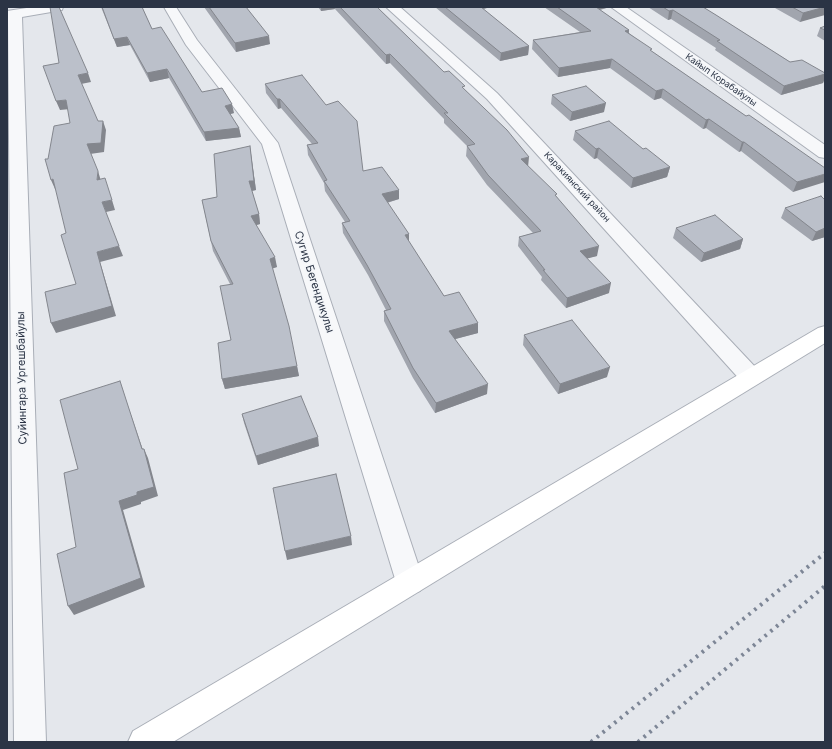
<!DOCTYPE html>
<meta charset="utf-8">
<style>
body{margin:0}
#map{position:relative;width:832px;height:749px;overflow:hidden;background:#e4e7ec;font-family:Inter,sans-serif}
canvas{display:block}
.frame{position:absolute;inset:0;border:8px solid #2b3445;pointer-events:none}
</style>
<div id="map">
<canvas width="832" height="749"></canvas>
<div class="frame"></div>
</div>
<script>
const context = document.querySelector('canvas').getContext('2d');
context.lineJoin = 'round';
const poly = rows => new Path2D(rows.map(r => 'M' + r).join(''));
function trace(path, color, width, dash) { context.strokeStyle = color; context.lineWidth = width; context.lineCap = dash ? 'butt' : 'round'; context.setLineDash(dash || []); context.stroke(path); }
function paint(path, color) { context.fillStyle = color; context.fill(path, 'evenodd'); }
function label(font, color, halo, rows, align = 'center') {
  context.font = font + ' Inter,sans-serif'; context.lineWidth = 3; context.setLineDash([]); context.textBaseline = 'middle'; context.strokeStyle = halo; context.fillStyle = color; for (const [text, x, y, turn = 0] of rows) {
    context.save(); context.translate(x, y); context.rotate((+turn || 0) * Math.PI / 180); context.textAlign = isNaN(turn) ? turn : align; if (halo) context.strokeText(text, 0, 0); context.fillText(text, 0, 0); context.restore();
  }
}
const street = poly([
 [33,7,63,7,62,10,57,11,22,17,46,742,14,742,8,19,7,19,7,11,33,7],
 [164,7,176,7,197,40,278,143,424,582,420,591,410,594,400,591,396,582,262,144,186,45,164,7],
 [386,7,400,7,497,93,759,371,762,377,759,383,751,385,743,383,487,99,386,7],
 [611,7,626,7,825,145,825,158,819,157,611,7]
]);
const secondary = poly([
 [825,326,825,343,173,742,128,742,133,731,818,328,825,326]
]);
trace(street, '#a9aeb7', 2);
trace(secondary, '#a9aeb7', 2);
paint(street, '#f7f8fa');
paint(secondary, '#fff');
trace(poly([
 [591,742,825,553],
 [638,742,825,586]
]), '#7d8696', 4, [2.5, 5]);
paint(poly([
 [101,7,142,7,152,29,202,92,234,113,230,114,239,128,241,137,206,141,169,78,150,82,130,45,117,47],
 [204,7,246,7,270,44,236,52],
 [318,7,377,7,444,72,465,90,528,166,557,197,597,256,587,258,609,293,566,308,541,280,542,277,518,246,519,237,533,233,487,185,466,156,467,146,444,123,444,119,390,63,386,64,335,9,321,11],
 [435,7,491,7,483,9,529,46,528,55,500,61],
 [544,7,610,7,600,10,629,30,629,33,651,51,746,116,825,168,793,192,741,151,739,152,706,128,703,129,661,98,654,100,610,68,558,77,532,49,533,40,580,32],
 [648,7,703,7,790,62,825,73,825,78,823,83,781,95,715,50,716,48,671,19,668,20],
 [775,7,825,7,800,22,775,8],
 [825,26,825,41,817,36,820,28],
 [265,84,363,171,399,199,387,203,409,242,444,296,478,333,455,339,487,394,435,413,413,378,384,321,384,311,386,310,368,275,343,233,342,223,345,222,325,191,324,183,308,155,307,145,312,144,281,108,278,109,266,93],
 [552,95,604,112,570,121,551,104],
 [575,131,643,149,670,167,667,177,631,188,597,158,594,159,573,140],
 [251,156,256,190,252,191,259,214,260,224,256,225,277,267,272,268,297,366,299,376,225,389,222,379,231,340,230,284,213,251,202,200,217,197],
 [825,200,825,237,812,241,781,218,785,208],
 [676,228,743,239,740,249,701,262,673,238],
 [524,335,607,377,558,394,523,345],
 [242,414,319,446,258,465,244,423]
]), '#a1a5ae');
paint(poly([
 [321,7,334,7,335,9,321,11],
 [474,7,491,7,474,11],
 [591,7,610,7,590,12],
 [825,7,825,15,800,22,803,13],
 [673,10,671,19,668,20,669,11],
 [629,30,628,38,625,31],
 [269,36,270,44,236,52,235,43],
 [127,37,130,45,117,47,114,39],
 [529,46,528,55,500,61,501,53],
 [390,54,390,63,386,64,386,55],
 [612,59,610,68,558,77,559,68],
 [167,69,169,78,150,82,147,73],
 [88,73,91,82,81,84,78,75],
 [825,74,825,78,823,83,781,95,784,86],
 [663,89,661,98,654,100,656,91],
 [277,99,280,99,281,108,278,109],
 [66,100,70,109,60,110,56,101],
 [606,103,604,112,570,121,572,112],
 [232,104,234,113,227,115,225,106],
 [709,119,706,128,703,129,706,120],
 [103,121,106,130,104,152,90,154,87,144],
 [239,128,241,137,206,141,204,132],
 [742,142,744,142,741,151,739,152],
 [250,146,256,190,251,191,249,181],
 [599,148,597,158,594,159,596,149],
 [529,157,528,167,521,159],
 [670,167,667,177,631,188,633,178],
 [98,171,101,181,97,180],
 [825,174,825,182,793,192,797,182],
 [53,179,56,189,55,189,51,180],
 [399,190,399,199,382,204,382,194],
 [112,200,115,210,106,212,102,202],
 [259,214,260,224,253,226,251,216],
 [825,228,825,237,812,241,816,232],
 [409,234,409,244,405,235],
 [743,239,740,249,701,262,704,253],
 [119,246,123,256,100,262,116,316,56,333,51,323,97,252],
 [599,246,597,256,578,261,580,251],
 [275,257,277,267,271,269,270,259],
 [611,283,609,293,566,308,567,298],
 [478,323,478,333,448,341,449,331],
 [297,366,299,376,225,389,222,379],
 [610,367,607,377,558,394,560,384],
 [120,381,123,391,146,459,142,449],
 [488,384,487,394,435,413,436,403],
 [318,437,319,446,258,465,256,456],
 [144,449,148,458,158,496,141,502,141,504,123,510,145,587,74,615,68,606,119,501,137,492],
 [351,536,352,545,287,560,285,551]
]), '#83868d');
const building = poly([
 [50,7,59,7,88,73,78,75,98,121,103,121,101,143,87,144,98,171,97,180,105,178,112,200,102,202,119,246,97,252,112,306,51,323,45,292,76,284,61,235,66,233,53,179,51,180,45,159,48,159,54,126,70,123,66,100,56,101,43,66,59,63,50,7],
 [102,7,142,7,152,29,161,27,202,92,222,88,232,104,225,106,239,128,204,132,167,69,147,73,127,37,114,39,102,7],
 [209,7,246,7,269,36,235,43,209,7],
 [340,7,377,7,444,72,449,71,465,86,462,87,507,130,529,157,521,159,557,194,555,195,599,246,580,251,611,283,567,298,543,270,545,270,519,237,541,231,488,175,467,146,475,144,444,113,448,113,390,54,386,55,340,7],
 [445,7,481,7,529,46,501,53,445,7],
 [557,7,596,7,629,30,625,31,652,49,650,50,746,116,749,115,825,168,825,174,797,182,744,142,742,142,709,119,706,120,663,89,656,91,612,59,559,68,533,40,591,31,557,7],
 [663,7,703,7,716,15,790,62,802,60,825,73,825,74,784,86,717,41,720,40,673,10,669,11,663,7],
 [792,7,825,7,803,13,792,7],
 [825,26,825,30,820,28,825,26],
 [302,75,326,105,338,101,357,121,363,171,382,167,399,190,382,194,409,234,405,235,444,296,459,292,478,323,449,331,488,384,436,403,413,368,384,311,391,309,367,265,342,223,350,221,324,181,327,180,307,145,318,143,280,99,277,99,265,84,302,75],
 [586,86,606,103,572,112,552,95,586,86],
 [609,121,643,149,646,148,670,167,633,178,599,148,596,149,575,131,609,121],
 [250,146,254,181,249,181,259,214,251,216,275,257,270,259,289,326,297,366,222,379,218,343,231,340,220,286,233,284,211,241,202,200,217,197,214,154,250,146],
 [821,196,825,200,825,228,816,232,785,208,821,196],
 [715,215,743,239,704,253,676,228,715,215],
 [572,320,610,367,560,384,524,335,572,320],
 [120,381,142,449,144,449,154,487,137,492,137,495,119,501,141,578,68,606,57,554,76,547,64,473,78,469,60,400,120,381],
 [301,396,318,437,256,456,242,414,301,396],
 [336,474,351,536,285,551,273,488,336,474]
]);
paint(building, '#bbc0ca');
trace(building, '#83868d', 1);
label('9px', '#2b3445', '#f4f6f9', [
 ["Кайып Корабайулы",721,80,35],
 ["Каракиянский район",577,187,47]
]);
label('11px', '#2b3445', '#f4f6f9', [
 ["Сугир Бегендикулы",314,282,72],
 ["Суйингара Ургешбайулы",22,378,-91]
]);
</script>
